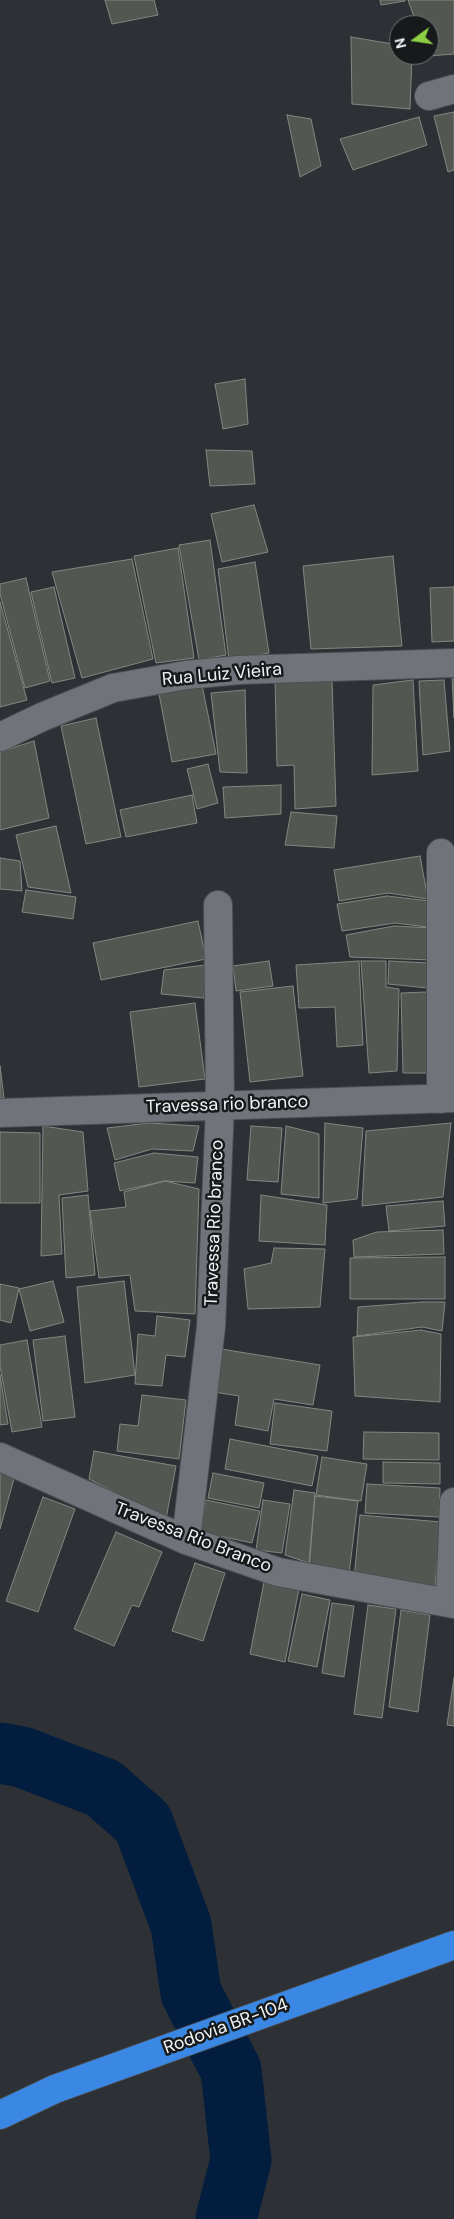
<!DOCTYPE html>
<style>
body{margin:0}
#map{position:relative;width:454px;height:2219px;overflow:hidden;background:#2d3136;font-family:"DM Sans",sans-serif}
canvas{display:block}
.north{position:absolute;left:389px;top:15px;width:50px;height:50px;box-sizing:border-box;background:#17191b;border:1px solid #6e7173;border-radius:50%;rotate:256deg;font-size:14px;font-weight:700;line-height:20px;text-align:center;color:#f1f4f7}
.north::after{content:'';display:block;margin:auto;width:18px;height:22px;background:#8dce44;clip-path:polygon(50% 0,100% 100%,50% 72%,0 100%)}
</style>
<div id="map">
<canvas width="454" height="2219"></canvas>
<div class="north">N</div>
</div>
<script>
const context = document.querySelector('canvas').getContext('2d');
context.lineJoin = 'round';
const poly = rows => new Path2D(rows.map(r => 'M' + r).join(''));
function trace(path, color, width, dash) { context.strokeStyle = color; context.lineWidth = width; context.lineCap = dash ? 'butt' : 'round'; context.setLineDash(dash || []); context.stroke(path); }
function paint(path, color) { context.fillStyle = color; context.fill(path, 'evenodd'); }
function label(font, color, halo, rows, align = 'center') {
  context.font = font + ' "DM Sans",sans-serif'; context.lineWidth = 5; context.setLineDash([]); context.textBaseline = 'middle'; context.strokeStyle = halo; context.fillStyle = color; for (const [text, x, y, turn = 0] of rows) {
    context.save(); context.translate(x, y); context.rotate((+turn || 0) * Math.PI / 180); context.textAlign = isNaN(turn) ? turn : align; if (halo) context.strokeText(text, 0, 0); context.fillText(text, 0, 0); context.restore();
  }
}
trace(poly([
 [0,1753,22,1757,103,1788,143,1823,181,1925,191,1993,231,2070,241,2160,226,2219]
]), '#021d3e', 61);
const building = poly([
 [105,0,154,0,158,15,112,24,105,0],
 [380,0,405,0,405,1,381,5,380,0],
 [408,0,454,0,454,54,429,56,429,25,417,25,408,0],
 [351,37,399,45,399,55,412,55,410,109,352,104,351,37],
 [454,112,454,170,448,172,434,116,454,112],
 [287,115,311,119,321,166,300,177,287,115],
 [419,117,427,145,353,170,340,139,419,117],
 [245,379,248,424,223,429,215,384,245,379],
 [206,450,252,451,255,484,210,486,206,450],
 [254,505,268,552,222,562,211,514,254,505],
 [210,540,226,655,199,660,179,545,210,540],
 [178,548,194,658,156,663,134,556,178,548],
 [393,556,402,646,311,649,303,566,393,556],
 [132,559,153,659,82,678,52,572,132,559],
 [255,562,269,653,229,660,218,569,255,562],
 [26,578,50,681,25,688,0,594,0,584,26,578],
 [54,587,75,678,52,683,31,592,54,587],
 [454,587,454,641,432,642,430,588,454,587],
 [0,602,27,700,0,707,0,602],
 [452,677,454,677,454,718,452,677],
 [275,680,332,680,336,806,295,809,294,765,277,766,275,680],
 [413,680,418,771,372,775,373,685,413,680],
 [444,680,450,751,423,755,419,681,444,680],
 [202,685,216,754,172,762,159,694,202,685],
 [245,690,247,773,220,772,211,693,245,690],
 [96,718,121,837,86,844,61,726,96,718],
 [34,741,49,818,0,830,0,752,34,741],
 [208,764,218,803,197,809,187,769,208,764],
 [281,785,281,814,225,818,223,787,281,785],
 [192,795,197,823,126,837,120,810,192,795],
 [291,812,337,816,334,848,285,845,291,812],
 [56,826,71,893,28,887,16,835,56,826],
 [420,856,428,899,388,893,339,901,334,870,420,856],
 [0,858,20,861,22,891,0,889,0,858],
 [26,890,76,897,73,919,22,912,26,890],
 [387,896,430,901,428,927,395,923,342,931,337,904,387,896],
 [198,921,206,959,101,980,93,943,198,921],
 [394,926,434,928,431,960,350,957,346,935,394,926],
 [269,961,273,986,236,991,233,966,269,961],
 [359,961,363,1045,337,1047,335,1007,299,1008,296,965,359,961],
 [361,961,386,961,386,987,399,989,397,1071,369,1073,361,961],
 [389,961,429,963,428,988,388,984,389,961],
 [206,965,204,998,161,994,164,970,206,965],
 [293,986,303,1076,250,1082,240,992,293,986],
 [427,992,429,1073,403,1073,401,993,427,992],
 [195,1003,205,1079,139,1087,130,1012,195,1003],
 [0,1066,4,1098,0,1098,0,1066],
 [149,1123,199,1126,193,1151,152,1149,115,1160,107,1128,149,1123],
 [325,1123,363,1128,357,1199,323,1203,325,1123],
 [451,1123,443,1197,362,1206,366,1131,451,1123],
 [43,1126,83,1132,88,1191,59,1195,62,1254,41,1256,43,1126],
 [251,1126,282,1128,278,1182,247,1180,251,1126],
 [286,1126,319,1134,319,1198,281,1194,286,1126],
 [0,1132,40,1133,40,1203,0,1203,0,1132],
 [154,1153,198,1157,195,1183,165,1181,120,1191,114,1163,154,1153],
 [165,1181,199,1189,195,1314,135,1311,130,1275,99,1278,90,1211,126,1207,124,1192,165,1181],
 [88,1195,95,1275,66,1278,62,1198,88,1195],
 [261,1195,327,1205,325,1245,259,1241,261,1195],
 [443,1201,445,1226,389,1231,386,1206,443,1201],
 [443,1230,444,1254,354,1257,353,1240,377,1232,443,1230],
 [274,1248,325,1249,320,1307,248,1309,244,1269,271,1263,274,1248],
 [445,1257,445,1299,350,1299,350,1258,445,1257],
 [53,1281,64,1322,30,1331,19,1289,53,1281],
 [124,1281,135,1375,85,1383,77,1287,124,1281],
 [0,1284,19,1288,11,1323,0,1320,0,1284],
 [423,1302,445,1302,442,1331,422,1327,357,1336,358,1307,423,1302],
 [157,1316,190,1320,185,1357,166,1355,162,1386,135,1384,138,1334,155,1336,157,1316],
 [421,1330,441,1334,440,1402,355,1396,353,1337,421,1330],
 [65,1336,75,1417,43,1421,33,1340,65,1336],
 [27,1340,42,1427,12,1432,0,1366,0,1345,27,1340],
 [221,1349,320,1365,313,1405,274,1399,268,1431,235,1425,239,1396,214,1392,221,1349],
 [0,1375,8,1424,0,1425,0,1375],
 [142,1395,186,1400,179,1459,117,1451,120,1424,138,1426,142,1395],
 [275,1403,332,1411,327,1451,270,1444,275,1403],
 [364,1432,439,1433,439,1460,363,1459,364,1432],
 [230,1439,318,1456,312,1486,225,1469,230,1439],
 [94,1451,176,1466,166,1519,89,1479,94,1451],
 [322,1457,367,1464,361,1501,316,1495,322,1457],
 [383,1462,440,1463,440,1484,383,1483,383,1462],
 [0,1470,15,1475,0,1529,0,1470],
 [213,1473,264,1483,259,1508,208,1498,213,1473],
 [367,1484,440,1488,439,1517,365,1513,367,1484],
 [294,1490,315,1493,309,1563,285,1555,294,1490],
 [315,1496,358,1501,349,1574,309,1569,315,1496],
 [43,1497,75,1509,38,1612,6,1601,43,1497],
 [206,1500,260,1511,252,1543,200,1532,206,1500],
 [263,1500,290,1504,282,1553,256,1550,263,1500],
 [360,1515,441,1522,435,1586,354,1579,360,1515],
 [116,1532,162,1552,139,1607,132,1605,114,1646,74,1629,116,1532],
 [195,1563,225,1573,203,1641,172,1631,195,1563],
 [264,1582,299,1589,285,1662,250,1654,264,1582],
 [302,1594,330,1600,317,1667,288,1661,302,1594],
 [332,1603,354,1606,344,1677,322,1673,332,1603],
 [368,1605,396,1609,382,1718,354,1714,368,1605],
 [401,1610,430,1615,418,1712,389,1707,401,1610],
 [454,1678,454,1726,447,1725,454,1678]
]);
paint(building, '#545751');
trace(building, '#838780', 1);
const street = poly([
 [429,96,454,89],
 [0,737,42,717,113,688,186,675,239,670,454,663],
 [441,1099,441,853],
 [0,1113,454,1098],
 [0,1457,186,1540,278,1572,454,1604],
 [186,1540,211,1327,220,1105,218,905],
 [450,1603,454,1502]
]);
const highway = poly([
 [0,2115,55,2089,454,1945]
]);
trace(street, '#4b4e52', 30);
trace(highway, '#4b4e52', 30);
trace(street, '#70747a', 28);
trace(highway, '#3a88e4', 28);
label('18px', '#f1f4f7', '#17191b', [
 ["Rua Luiz Vieira",222,675,-5],
 ["Travessa rio branco",227,1105,-2],
 ["Travessa Rio branco",215,1223,-88],
 ["Travessa Rio Branco",193,1538,21],
 ["Rodovia BR-104",226,2027,-20]
]);
</script>
